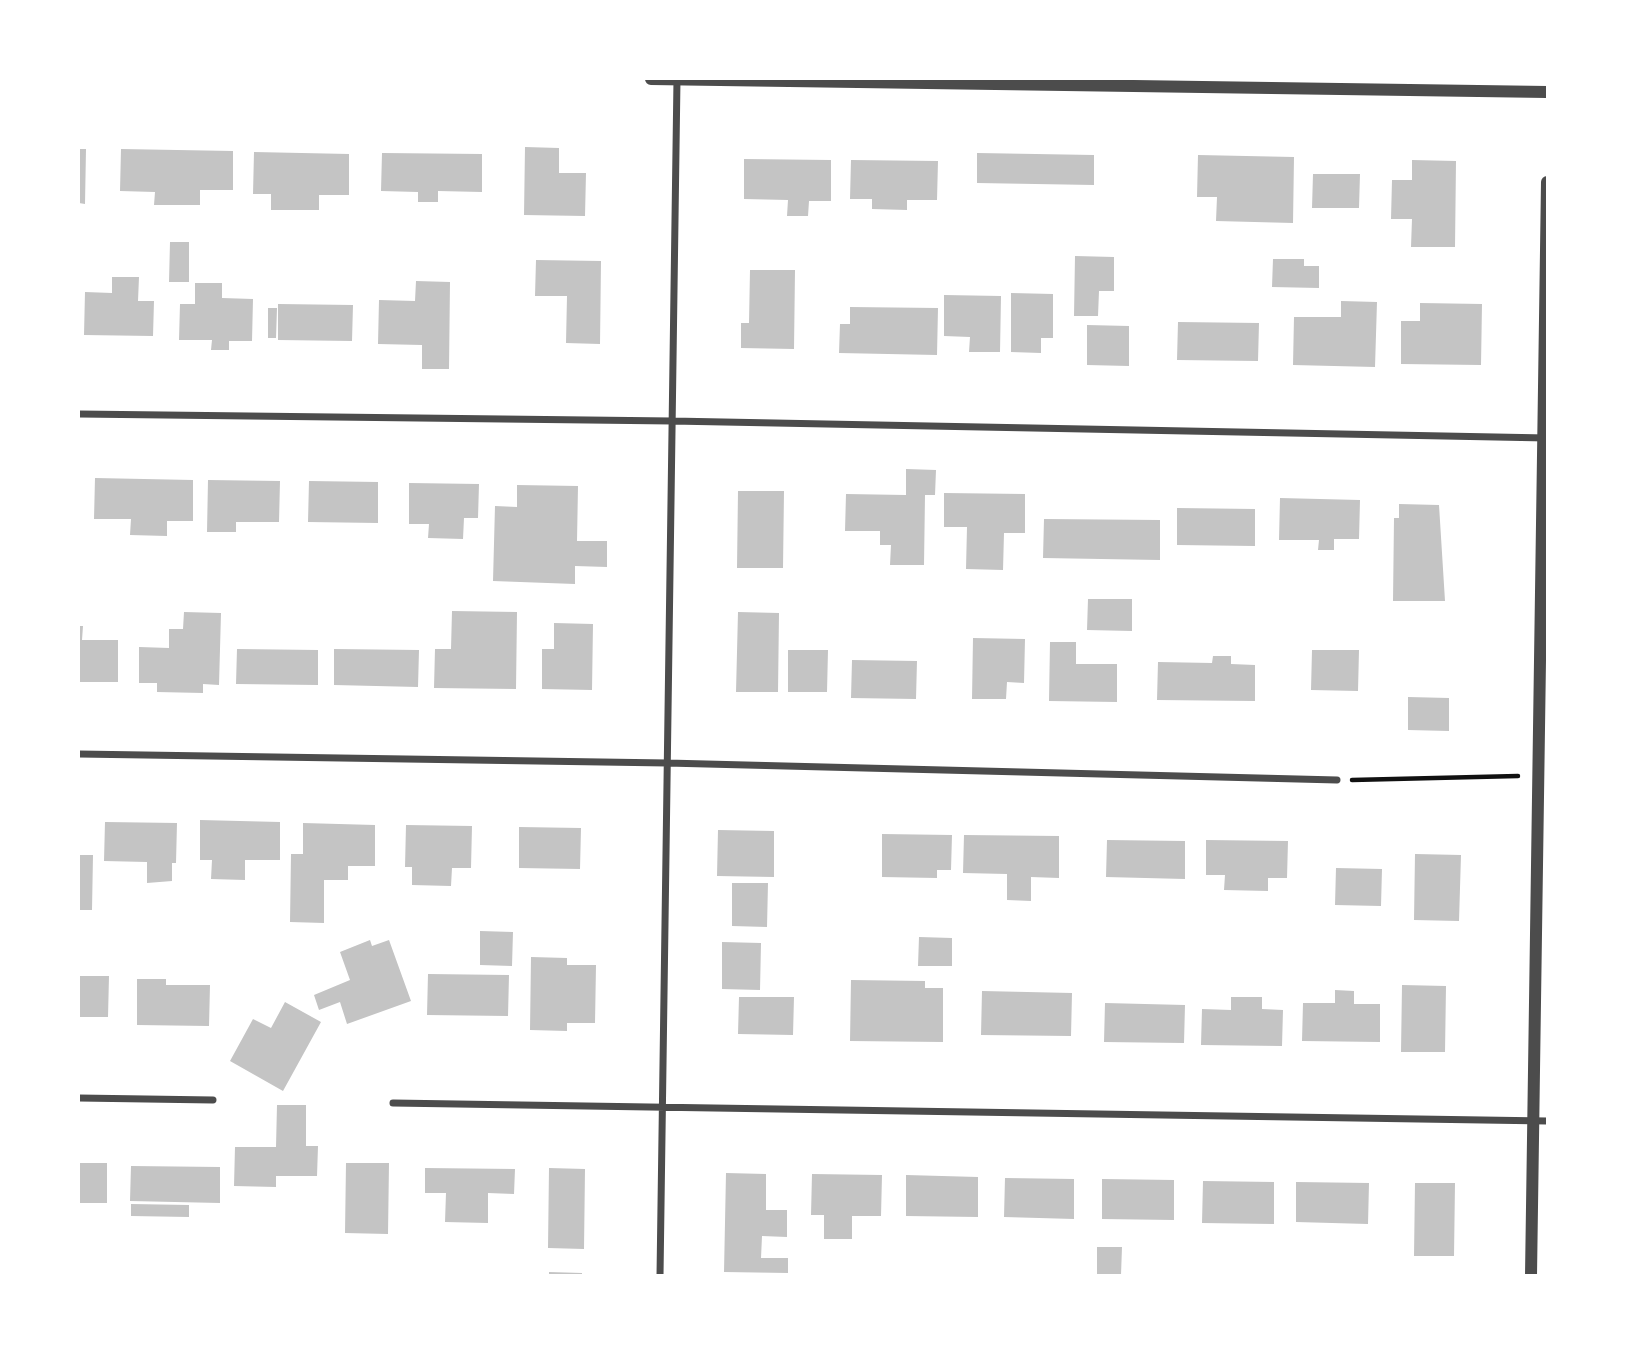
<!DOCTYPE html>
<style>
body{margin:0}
#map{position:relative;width:1626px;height:1354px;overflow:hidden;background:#fff;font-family:"Roboto Condensed",sans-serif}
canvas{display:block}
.frame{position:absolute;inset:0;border:80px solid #fff;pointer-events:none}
</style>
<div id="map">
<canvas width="1626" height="1354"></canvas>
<div class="frame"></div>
</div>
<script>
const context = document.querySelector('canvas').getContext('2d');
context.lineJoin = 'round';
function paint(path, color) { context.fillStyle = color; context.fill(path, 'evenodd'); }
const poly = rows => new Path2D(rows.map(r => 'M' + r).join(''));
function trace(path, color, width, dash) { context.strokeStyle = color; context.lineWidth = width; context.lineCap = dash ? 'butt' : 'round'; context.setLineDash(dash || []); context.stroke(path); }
paint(poly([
 [525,147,559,148,559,173,586,173,585,216,524,215],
 [79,149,86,149,85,204,79,203],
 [121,149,233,151,233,190,200,190,200,205,154,205,155,192,120,191],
 [254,152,349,154,349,195,319,195,319,210,271,210,271,194,253,194],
 [382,153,482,154,482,192,438,191,438,202,418,202,418,192,381,191],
 [977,153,1094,155,1094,185,977,183],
 [1198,155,1294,157,1293,223,1216,221,1217,197,1197,197],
 [744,159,831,160,831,201,809,201,808,216,787,216,788,200,744,199],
 [851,160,938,161,937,200,907,200,907,210,872,209,872,199,850,199],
 [1412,160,1456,161,1455,247,1411,247,1412,219,1391,219,1392,180,1412,180],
 [1313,174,1360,174,1359,208,1312,208],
 [170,242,189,242,189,282,169,282],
 [1075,256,1114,257,1114,291,1099,291,1098,316,1074,316],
 [1273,259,1304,259,1304,266,1319,266,1319,288,1272,287],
 [536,260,601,261,600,344,566,343,567,296,535,296],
 [750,270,795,270,794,349,741,348,741,323,749,323],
 [112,277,139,277,138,301,154,301,153,336,84,335,85,292,112,293],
 [416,281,450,282,449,369,422,369,422,345,378,344,379,300,415,301],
 [195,283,222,283,222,298,253,299,252,341,229,341,229,350,211,350,212,340,179,340,180,304,195,304],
 [1011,293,1053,294,1053,338,1041,338,1041,353,1011,352],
 [944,295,1001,296,1000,352,969,352,970,337,944,336],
 [1341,301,1377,302,1375,367,1293,365,1294,317,1341,317],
 [1420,303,1482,304,1481,365,1401,364,1401,321,1420,321],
 [278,304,353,305,352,341,278,340],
 [850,307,938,308,937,355,839,353,840,324,850,324],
 [268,308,277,308,276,338,268,338],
 [1178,322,1259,323,1258,361,1177,360],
 [1087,325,1129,326,1129,366,1087,365],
 [906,469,936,470,935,495,925,495,924,565,890,565,891,545,880,545,880,531,845,531,846,494,906,495],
 [95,478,193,480,193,521,167,521,167,536,130,535,131,519,94,519],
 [208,480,280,481,279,522,236,522,236,532,207,532],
 [309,481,378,482,378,523,308,522],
 [409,483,479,484,478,518,464,518,463,539,428,538,429,524,409,524],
 [517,485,578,486,577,541,607,541,607,567,575,566,575,584,493,581,495,506,517,507],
 [738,491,784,491,783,568,737,568],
 [944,493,1025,494,1025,533,1004,533,1003,570,966,569,967,527,944,527],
 [1280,498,1360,500,1359,539,1334,539,1334,550,1318,550,1319,540,1279,540],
 [1399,504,1439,505,1445,601,1393,601,1394,518,1399,518],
 [1177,508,1255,509,1255,546,1177,545],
 [1044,519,1160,520,1160,560,1043,558],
 [1088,599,1132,599,1132,631,1087,630],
 [452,611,517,612,516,689,434,688,435,649,451,649],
 [184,612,221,613,219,685,203,684,203,693,157,692,157,683,139,683,139,647,169,648,169,629,183,629],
 [738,612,779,613,778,692,736,692],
 [554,623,593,624,592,690,542,689,542,649,554,649],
 [79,626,83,626,82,640,118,640,118,682,79,682],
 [973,638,1025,639,1024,683,1007,682,1006,699,972,699],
 [1050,642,1076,642,1076,664,1117,664,1117,702,1049,701],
 [237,649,318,650,318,685,236,684],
 [334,649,419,650,418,687,334,685],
 [788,650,828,650,827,692,788,692],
 [1312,650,1359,650,1358,691,1311,690],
 [1213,656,1231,656,1231,664,1255,665,1255,701,1157,700,1158,662,1212,663],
 [852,660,917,661,916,699,851,698],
 [1408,697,1449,698,1449,731,1408,730],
 [200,820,280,822,280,860,245,860,245,880,211,879,212,860,200,860],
 [105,822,177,823,176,863,172,863,172,881,147,883,147,862,104,861],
 [303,823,375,825,375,866,348,866,348,880,324,880,324,923,290,922,291,854,303,854],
 [406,825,472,826,471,868,452,868,451,886,412,885,412,867,405,867],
 [519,827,581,828,580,869,519,868],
 [718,830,774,831,774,877,717,876],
 [882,834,952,835,951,870,937,870,937,878,882,877],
 [964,835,1059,836,1059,878,1031,877,1031,901,1007,900,1007,874,963,873],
 [1107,840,1185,841,1185,879,1106,877],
 [1206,840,1288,841,1287,878,1268,878,1268,891,1224,890,1225,875,1206,875],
 [1415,854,1461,855,1459,921,1414,920],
 [79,855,93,855,92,910,79,910],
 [1336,868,1382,869,1381,906,1335,905],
 [732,883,768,883,767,927,732,926],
 [480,931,513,932,512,966,480,965],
 [919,937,952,938,952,966,918,966],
 [370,940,372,946,389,940,411,1001,347,1024,340,1002,319,1010,314,995,350,980,340,952],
 [722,942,761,943,760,990,722,989],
 [531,957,567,958,567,965,596,965,595,1023,567,1023,567,1031,530,1030],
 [428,974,509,975,508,1016,427,1015],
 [79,976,109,976,108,1017,79,1017],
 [137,979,166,979,166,985,210,985,209,1026,137,1025],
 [851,980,925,981,925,988,943,988,943,1042,850,1041],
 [1402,985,1446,986,1445,1052,1401,1052],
 [1335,990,1354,991,1354,1004,1380,1004,1380,1042,1302,1041,1303,1003,1335,1003],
 [982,991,1072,993,1071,1036,981,1035],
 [739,997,794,997,793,1035,738,1034],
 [1231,997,1262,997,1262,1009,1283,1010,1282,1046,1201,1045,1202,1009,1231,1010],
 [285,1002,321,1022,283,1091,230,1061,253,1019,271,1028],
 [1105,1003,1185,1005,1184,1043,1104,1042],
 [277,1105,306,1105,306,1146,318,1146,317,1176,276,1176,276,1187,234,1186,235,1147,276,1147],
 [79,1163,107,1163,107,1203,79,1203],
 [346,1163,389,1163,388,1234,345,1233],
 [131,1166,220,1167,220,1203,130,1201],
 [425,1168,515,1169,514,1194,488,1193,488,1223,445,1222,446,1193,425,1193],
 [549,1168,585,1169,584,1249,548,1248],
 [726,1173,766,1174,766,1210,787,1210,787,1237,762,1236,761,1258,788,1258,788,1273,724,1272],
 [812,1174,882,1175,881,1216,852,1216,852,1239,824,1239,824,1215,811,1215],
 [906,1175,978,1177,978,1217,906,1216],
 [1005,1178,1074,1179,1074,1219,1004,1217],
 [1102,1179,1174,1180,1174,1220,1102,1219],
 [1203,1181,1274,1182,1274,1224,1202,1223],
 [1296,1182,1369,1183,1368,1224,1296,1222],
 [1415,1183,1455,1183,1454,1256,1414,1256],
 [131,1204,189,1205,189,1217,131,1216],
 [1097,1247,1122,1247,1121,1275,1097,1275],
 [549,1272,582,1273,582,1275,549,1275]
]), '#c4c4c4');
trace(poly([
 [1352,780,1518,776]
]), '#111', 4.5);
trace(poly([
 [79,414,672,421,1547,438],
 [79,754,667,763,1337,780],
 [79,1098,213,1100],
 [393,1103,1547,1121],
 [660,1275,677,79]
]), '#4c4c4c', 7);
trace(poly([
 [651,79,1547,92],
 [1531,1275,1547,182]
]), '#4c4c4c', 12);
</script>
